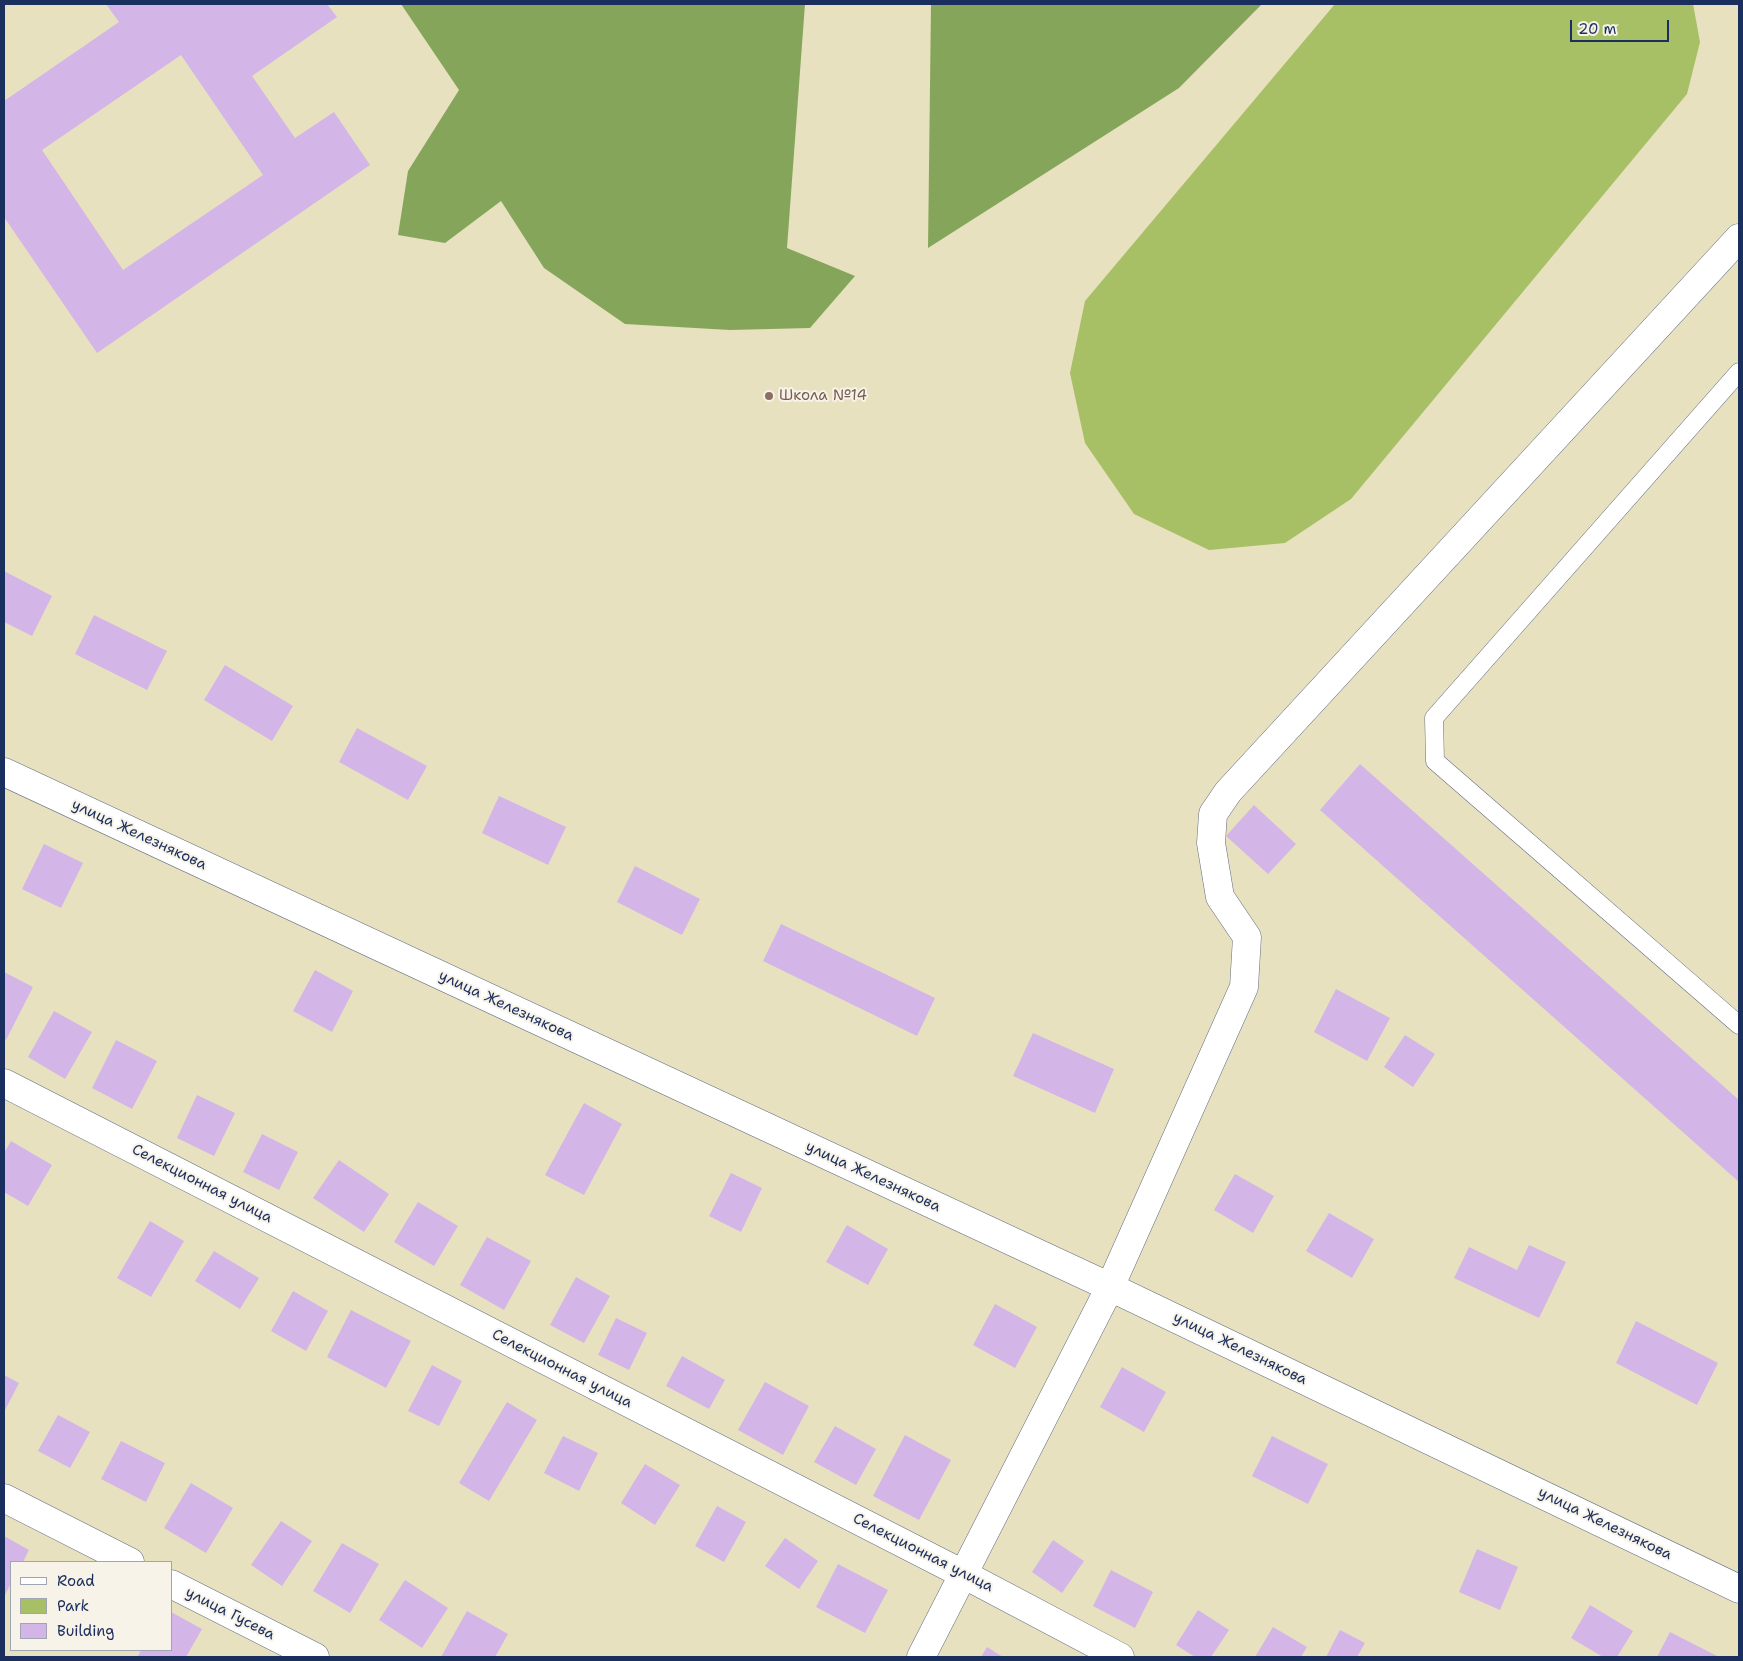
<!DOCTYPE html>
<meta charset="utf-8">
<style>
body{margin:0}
#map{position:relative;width:1743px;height:1661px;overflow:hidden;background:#e8e1bf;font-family:"Shantell Sans",sans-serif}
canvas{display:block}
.frame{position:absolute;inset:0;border:5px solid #1b2f5e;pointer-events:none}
.legend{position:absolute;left:10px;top:1561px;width:162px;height:90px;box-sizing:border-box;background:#f7f3e8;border:1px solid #9fa5b1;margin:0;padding:6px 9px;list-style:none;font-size:15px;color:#1b2f5e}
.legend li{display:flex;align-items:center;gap:10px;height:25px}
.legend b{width:25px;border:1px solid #9fa5b1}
.scale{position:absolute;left:1570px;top:20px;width:99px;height:22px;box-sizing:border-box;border:2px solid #1b2f5e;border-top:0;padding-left:6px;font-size:15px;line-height:18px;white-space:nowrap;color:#1b2f5e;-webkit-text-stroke:4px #f7f3e8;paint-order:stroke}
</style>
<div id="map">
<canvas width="1743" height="1661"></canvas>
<div class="frame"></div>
<ul class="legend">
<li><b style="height:6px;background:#fff"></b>Road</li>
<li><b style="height:14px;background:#a7bf65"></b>Park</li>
<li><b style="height:14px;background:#d3b5e8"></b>Building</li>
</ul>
<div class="scale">20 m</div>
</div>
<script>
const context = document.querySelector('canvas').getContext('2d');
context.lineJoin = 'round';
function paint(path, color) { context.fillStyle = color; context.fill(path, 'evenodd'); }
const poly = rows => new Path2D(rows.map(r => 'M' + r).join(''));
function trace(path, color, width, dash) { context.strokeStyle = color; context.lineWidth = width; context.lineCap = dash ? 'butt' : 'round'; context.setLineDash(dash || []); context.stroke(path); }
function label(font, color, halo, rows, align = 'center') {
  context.font = font + ' "Shantell Sans",sans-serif'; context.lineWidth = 4; context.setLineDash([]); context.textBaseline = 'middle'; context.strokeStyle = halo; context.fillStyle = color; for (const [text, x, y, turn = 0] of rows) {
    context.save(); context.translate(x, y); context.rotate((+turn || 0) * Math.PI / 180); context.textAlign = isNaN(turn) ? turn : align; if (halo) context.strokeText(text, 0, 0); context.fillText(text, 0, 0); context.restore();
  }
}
paint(poly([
 [1335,4,1693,4,1700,42,1687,94,1351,499,1285,543,1209,550,1134,514,1085,443,1070,373,1085,301]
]), '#a7bf65');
paint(poly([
 [401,4,805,4,787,248,855,276,810,328,730,330,625,324,544,268,501,201,445,243,398,235,408,171,459,90],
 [931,4,1262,4,1179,88,928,248]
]), '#85a65a');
paint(poly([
 [106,4,327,4,337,17,252,76,295,138,334,112,370,165,97,353,4,217,4,101,119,22],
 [181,55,263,175,123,270,42,150],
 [4,571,52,596,32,636,4,622],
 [94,615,167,651,147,690,75,654],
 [225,665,293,706,272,741,204,700],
 [357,728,427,766,408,800,339,762],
 [1360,764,1739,1100,1739,1182,1320,810],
 [499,796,566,827,548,865,482,833],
 [1254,805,1296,844,1268,874,1226,836],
 [44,844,83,863,61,908,22,889],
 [635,866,700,899,682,935,617,902],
 [781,924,935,998,917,1036,763,961],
 [315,970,353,991,332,1032,293,1011],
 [4,972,33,987,6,1040,4,1039],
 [1336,989,1390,1018,1367,1061,1314,1032],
 [54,1011,92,1032,65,1079,28,1057],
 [1033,1033,1114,1069,1095,1113,1013,1076],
 [1405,1035,1435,1054,1413,1087,1384,1067],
 [116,1040,157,1061,132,1109,92,1088],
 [197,1095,235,1113,214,1156,177,1138],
 [584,1103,622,1124,584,1195,545,1175],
 [262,1134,298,1152,279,1190,243,1172],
 [11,1141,52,1165,28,1206,4,1192,4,1153],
 [339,1160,389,1194,364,1232,313,1198],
 [731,1173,762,1188,741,1232,709,1216],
 [1235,1174,1274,1196,1253,1233,1214,1210],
 [418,1202,458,1226,434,1266,394,1242],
 [1329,1213,1374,1239,1352,1278,1306,1251],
 [150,1221,184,1241,151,1297,117,1278],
 [847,1225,888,1249,868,1285,826,1262],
 [487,1237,531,1261,504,1310,460,1285],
 [1529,1245,1566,1262,1539,1318,1454,1278,1469,1247,1517,1270],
 [214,1251,259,1278,240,1309,195,1281],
 [576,1277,610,1296,584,1343,550,1325],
 [293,1291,328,1311,306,1351,271,1331],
 [995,1304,1037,1327,1015,1368,973,1345],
 [351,1310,411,1341,386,1388,327,1357],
 [616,1318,647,1333,629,1370,598,1355],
 [1636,1321,1718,1363,1697,1405,1616,1363],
 [682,1356,725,1380,709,1409,666,1386],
 [432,1365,462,1381,439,1426,408,1411],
 [1122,1367,1166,1392,1144,1432,1100,1407],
 [4,1375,19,1383,4,1412],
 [765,1382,809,1406,783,1455,738,1430],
 [507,1402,537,1420,489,1501,459,1483],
 [58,1415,90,1432,70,1468,38,1451],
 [835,1426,876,1449,856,1485,814,1462],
 [905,1435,951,1460,919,1520,873,1496],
 [563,1436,598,1453,579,1491,544,1473],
 [1272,1436,1328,1464,1308,1504,1252,1476],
 [121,1441,165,1463,146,1502,101,1479],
 [645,1464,680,1485,655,1525,621,1503],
 [191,1483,233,1508,206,1553,164,1528],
 [717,1506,746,1522,724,1562,695,1546],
 [281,1521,312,1541,282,1586,251,1565],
 [4,1536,29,1550,23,1562,11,1562,11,1583,4,1597],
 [785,1538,818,1561,799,1589,765,1566],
 [1053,1540,1084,1561,1062,1593,1032,1572],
 [342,1543,379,1564,350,1613,313,1591],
 [1477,1549,1518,1567,1500,1610,1459,1592],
 [838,1564,888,1590,865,1633,816,1607],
 [1111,1570,1153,1592,1135,1628,1093,1606],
 [405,1580,448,1608,422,1648,379,1620],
 [1590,1605,1633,1631,1617,1657,1603,1657,1571,1638],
 [1198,1610,1229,1630,1211,1657,1195,1657,1176,1645],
 [467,1611,508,1634,495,1657,441,1657],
 [171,1612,202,1629,186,1657,141,1657,138,1656,141,1650,171,1650],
 [1273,1627,1307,1647,1301,1657,1255,1657],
 [1340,1630,1365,1643,1357,1657,1326,1657],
 [1670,1632,1719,1657,1657,1657],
 [987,1647,1003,1657,981,1657]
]), '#d3b5e8');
const service = poly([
 [1739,372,1434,718,1435,761,1739,1025]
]);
const minor = poly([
 [4,1083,963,1574,1120,1657],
 [4,1498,130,1562],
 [171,1584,315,1657],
 [921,1657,1110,1287,1244,987,1247,937,1220,897,1211,843,1213,814,1228,792,1739,238]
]);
const tertiary = poly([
 [4,772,1110,1287,1739,1589]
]);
trace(service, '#636d80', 19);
trace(minor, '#636d80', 29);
trace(tertiary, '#636d80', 29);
trace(service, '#fff', 18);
trace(minor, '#fff', 28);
trace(tertiary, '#fff', 28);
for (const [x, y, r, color] of [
 [769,396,5,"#8d6e63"]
]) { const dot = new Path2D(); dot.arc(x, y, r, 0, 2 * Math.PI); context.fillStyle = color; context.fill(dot); trace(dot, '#f7f3e8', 2); }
label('15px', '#785e54', '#f7f3e8', [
 ["Школа №14",779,396]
], 'left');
label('15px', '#1b2f5e', '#f7f3e8', [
 ["улица Железнякова",139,835,25],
 ["улица Железнякова",506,1006,25],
 ["улица Железнякова",873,1177,25],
 ["Селекционная улица",202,1184,27],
 ["улица Железнякова",1240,1349,26],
 ["Селекционная улица",562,1369,27],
 ["улица Железнякова",1605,1524,26],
 ["Селекционная улица",923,1553,27],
 ["улица Гусева",230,1614,27]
]);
</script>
